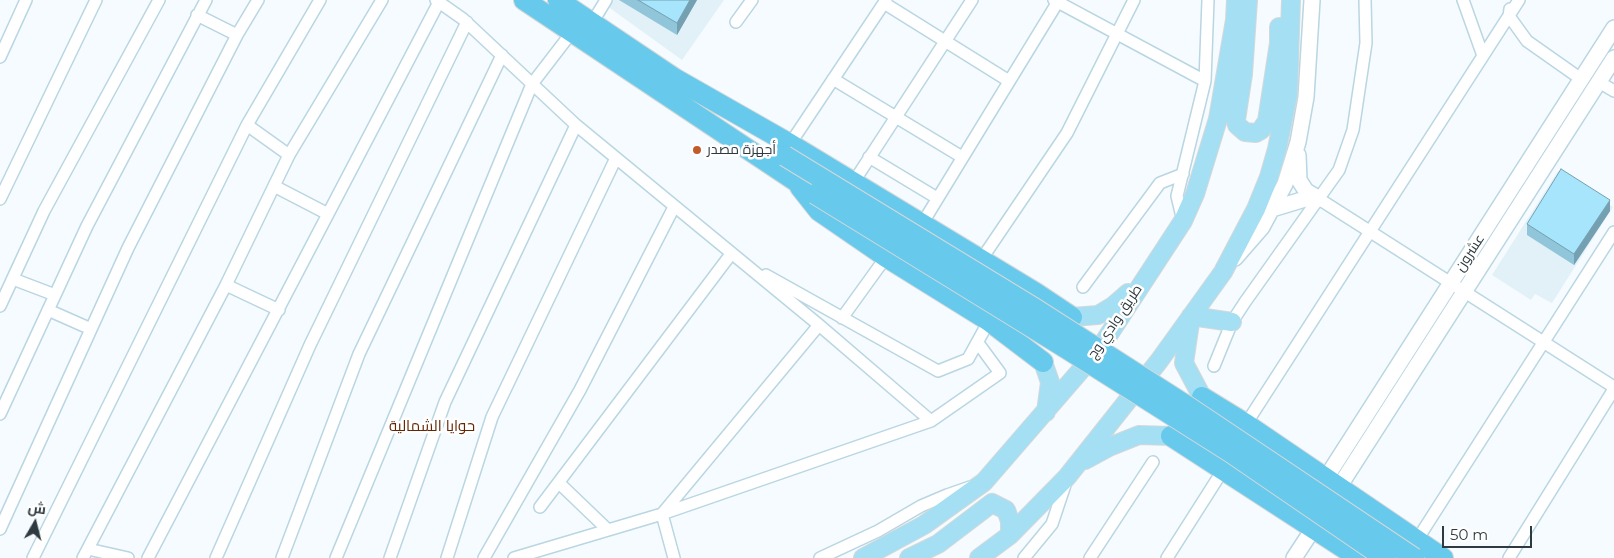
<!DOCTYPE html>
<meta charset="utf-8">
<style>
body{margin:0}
#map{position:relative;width:1614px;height:558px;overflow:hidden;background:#f5fbfe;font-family:Montserrat,Cairo,sans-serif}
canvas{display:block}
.north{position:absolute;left:10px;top:498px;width:50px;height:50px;-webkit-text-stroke:4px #fff;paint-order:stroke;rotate:8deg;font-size:14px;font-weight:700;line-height:20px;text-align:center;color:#2e3a3f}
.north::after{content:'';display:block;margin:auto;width:18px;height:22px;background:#2e3a3f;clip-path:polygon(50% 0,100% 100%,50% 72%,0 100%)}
.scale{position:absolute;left:1442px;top:526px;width:90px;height:22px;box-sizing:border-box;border:2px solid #2e3a3f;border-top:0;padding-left:6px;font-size:15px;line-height:18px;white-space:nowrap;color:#2e3a3f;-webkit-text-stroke:4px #fff;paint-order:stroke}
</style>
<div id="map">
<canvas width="1614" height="558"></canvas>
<div class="north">ش</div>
<div class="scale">50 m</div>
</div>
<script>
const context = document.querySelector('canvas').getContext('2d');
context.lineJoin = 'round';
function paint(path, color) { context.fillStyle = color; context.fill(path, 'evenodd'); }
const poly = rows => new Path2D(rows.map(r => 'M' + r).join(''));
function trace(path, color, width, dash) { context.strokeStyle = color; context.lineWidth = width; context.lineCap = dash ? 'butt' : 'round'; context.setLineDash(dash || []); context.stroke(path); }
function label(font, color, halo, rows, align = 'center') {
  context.font = font + ' Montserrat,Cairo,sans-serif'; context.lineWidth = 5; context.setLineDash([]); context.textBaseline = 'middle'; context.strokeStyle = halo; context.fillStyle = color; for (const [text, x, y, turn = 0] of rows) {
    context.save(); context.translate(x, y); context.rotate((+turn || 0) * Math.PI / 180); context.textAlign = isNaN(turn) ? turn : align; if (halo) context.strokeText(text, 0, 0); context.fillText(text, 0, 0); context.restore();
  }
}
paint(poly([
 [611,0,724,0,682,60,607,6],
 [1558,171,1613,207,1552,303,1535,294,1531,300,1492,275]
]), '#e2f1f7');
const street = poly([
 [436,0,463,19,576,125,819,325,931,421],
 [1054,0,1205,81],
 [1463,0,1483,56],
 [884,3,1009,81],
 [1510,9,1509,16,1527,41,1581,79],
 [197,15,237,35],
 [736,22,752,0],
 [592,23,606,0],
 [0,57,26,0],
 [833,79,962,157],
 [1599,82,1614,91],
 [247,125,289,155],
 [790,144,886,0],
 [869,157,937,198],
 [853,183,972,0],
 [274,186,328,214],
 [0,199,96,0],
 [1319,199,1614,387],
 [1183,221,1177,196,1205,81,1208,0],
 [922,224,1059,0],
 [981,260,1067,133,1134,0],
 [766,275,938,371,968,359,989,321],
 [13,279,55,295],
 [226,285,279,310],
 [1083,287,1160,183,1183,174],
 [0,306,44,211,159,0],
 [48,310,91,329],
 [842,318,886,257],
 [1214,366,1232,322,1245,302,1339,170,1353,130,1366,43,1365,0],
 [0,414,87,226,206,0],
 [1246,424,1519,0],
 [559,483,608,530],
 [540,507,731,254],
 [0,529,128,248,237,35,258,0],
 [1417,540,1614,232],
 [88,549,128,558],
 [33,558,247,125,320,0],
 [83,558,226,285,289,155,382,0],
 [148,558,439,2],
 [216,558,310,345,467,22],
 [282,558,359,354,502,55],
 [336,558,532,84,572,32],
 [390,558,445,402,576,125],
 [447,558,492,417,616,158],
 [484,558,580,390,674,207],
 [514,558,662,514,931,421,1000,373,978,343],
 [674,558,662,514,819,325],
 [820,558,878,531,921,506,947,495,970,487],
 [1024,558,1052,524,1066,482],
 [1090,558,1153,462],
 [1167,558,1223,470],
 [1509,558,1614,389]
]);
const secondary = poly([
 [1298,155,1299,180,1306,191,1319,199],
 [1272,209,1305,199,1319,199],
 [1235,258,1262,227,1285,184,1298,142,1306,97,1312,0],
 [1326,478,1614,28],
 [1339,487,1614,58],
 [1294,558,1313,529]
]);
const primary = poly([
 [1248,0,1243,74,1236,120,1237,125,1245,132,1256,133,1261,130,1267,121,1279,43,1279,27],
 [1072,317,1098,315,1113,306,1128,293],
 [1043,362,1050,382,1046,412],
 [1202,397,1184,363,1191,316,1232,322],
 [1085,460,1109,447,1139,435,1171,436],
 [863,558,924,525,984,482,1100,348,1183,221,1195,194,1218,119,1235,20,1236,0],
 [909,558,938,544,992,503,1006,510,1010,521,1010,535],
 [979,558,1010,535,1067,477,1159,361,1223,272,1256,209,1269,177,1277,149,1288,95,1291,0]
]);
const highway = poly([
 [524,0,815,194],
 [558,0,683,84],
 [674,78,790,144,1036,293,1072,317],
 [800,187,819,211,886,257,989,321,1043,362],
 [1202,397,1246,424,1443,558],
 [1171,436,1359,558]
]);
trace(street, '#b9d6e2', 14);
trace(secondary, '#b9d6e2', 18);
trace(primary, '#d5d8d9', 20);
trace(highway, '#d5d8d9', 22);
trace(street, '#fff', 11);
trace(secondary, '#fff', 15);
trace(primary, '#a4dff4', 18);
trace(highway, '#67c9ec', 20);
const highwayBridge = poly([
 [785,156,1034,308,1187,406,1414,558],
 [815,194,1067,349,1230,452,1385,558]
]);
trace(highwayBridge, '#d5d8d9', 22, []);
trace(highwayBridge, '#67c9ec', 20);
paint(poly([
 [619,0,697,0,677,35],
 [1610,211,1574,265,1527,235,1527,224]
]), '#90c5da');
paint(poly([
 [690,0,697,0,677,35,677,23],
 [1610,200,1610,211,1574,265,1574,254]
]), '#75a0b1');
const building = poly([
 [638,0,690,0,677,23,638,0],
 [1561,169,1610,200,1574,254,1527,224,1561,169]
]);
paint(building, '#a7e5fd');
trace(building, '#75a0b1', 1);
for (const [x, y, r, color] of [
 [697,150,5,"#c15b2b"]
]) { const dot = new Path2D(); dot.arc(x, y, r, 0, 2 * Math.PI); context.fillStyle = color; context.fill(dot); trace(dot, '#fff', 2); }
label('14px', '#2e3a3f', '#fff', [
 ["أجهزة مصدر",707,150]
], 'left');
label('14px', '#2e3a3f', '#fff', [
 ["عشرون",1470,253,-57],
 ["طريق وادي وج",1115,322,-56]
]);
label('15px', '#632502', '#fff', [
 ["حوايا الشمالية",432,427]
]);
</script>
